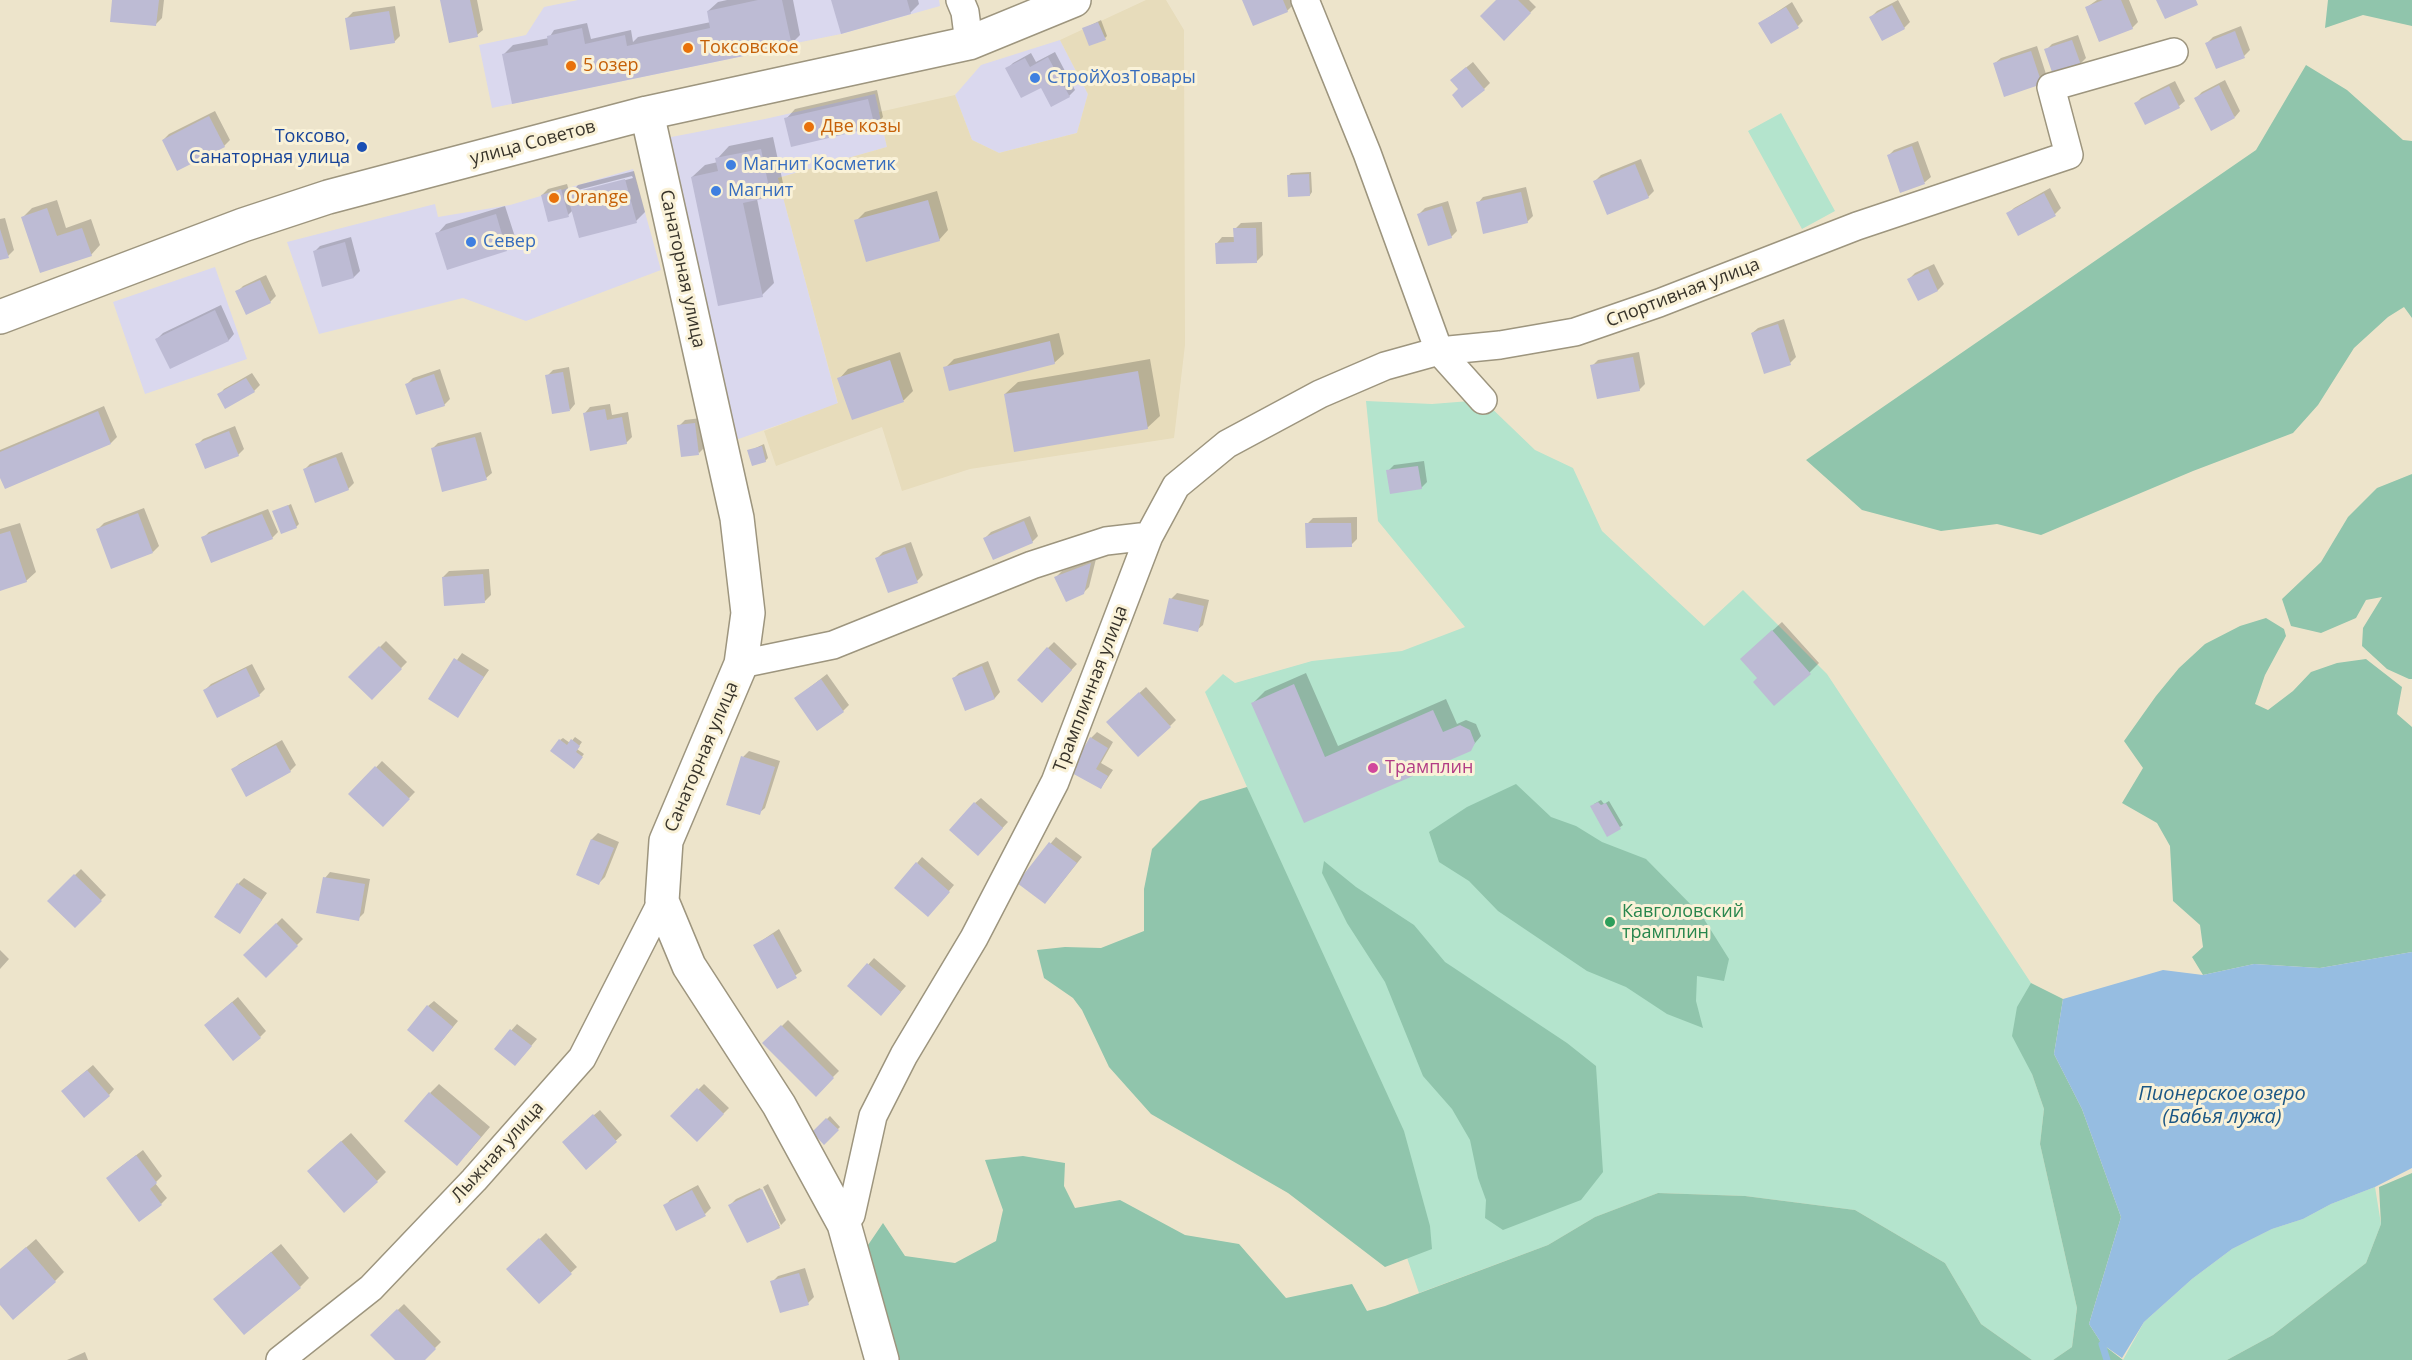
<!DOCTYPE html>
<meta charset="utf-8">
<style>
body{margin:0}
canvas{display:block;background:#ede4cb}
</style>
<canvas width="2412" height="1360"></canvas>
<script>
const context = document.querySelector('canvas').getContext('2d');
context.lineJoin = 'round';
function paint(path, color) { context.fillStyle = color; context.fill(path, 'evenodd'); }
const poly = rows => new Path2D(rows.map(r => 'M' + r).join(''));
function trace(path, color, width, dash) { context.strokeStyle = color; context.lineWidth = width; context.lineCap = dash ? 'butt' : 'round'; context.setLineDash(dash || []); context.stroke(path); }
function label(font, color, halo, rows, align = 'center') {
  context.font = font + ' "Open Sans",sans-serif'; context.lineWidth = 6; context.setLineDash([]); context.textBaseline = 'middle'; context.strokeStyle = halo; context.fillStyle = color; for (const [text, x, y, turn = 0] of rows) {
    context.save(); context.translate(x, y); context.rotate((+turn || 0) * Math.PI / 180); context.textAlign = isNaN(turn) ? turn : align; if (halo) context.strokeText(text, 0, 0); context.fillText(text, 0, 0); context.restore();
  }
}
paint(poly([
 [578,0,939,0,940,6,841,34,791,44,792,46,492,108,479,45,526,35,544,7],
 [1060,40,1088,94,1077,133,999,153,972,140,955,95,981,65],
 [875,94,887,147,778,178,838,404,727,443,666,138,765,119],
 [633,169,661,270,526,321,463,298,319,334,287,242,435,204,438,217,510,205],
 [215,267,247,359,145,394,113,302]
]), '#dad8ee');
paint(poly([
 [1146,0,1166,0,1184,30,1185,345,1174,438,970,469,902,491,882,427,776,466,764,431,838,403,778,178,887,147,879,112,955,95,972,140,999,153,1077,133,1088,94,1060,40]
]), '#e7dcbb');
paint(poly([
 [1781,113,1835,211,1802,229,1748,131],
 [1483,400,1535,450,1573,468,1602,531,1704,626,1743,590,1827,674,2031,983,2032,1074,2044,1109,2040,1144,2077,1308,2072,1347,2053,1360,2032,1360,1981,1324,1945,1263,1855,1210,1745,1196,1658,1193,1595,1217,1548,1245,1419,1293,1247,787,1205,692,1223,674,1235,683,1312,661,1402,651,1465,627,1378,521,1366,401,1432,404],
 [2375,1187,2381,1224,2366,1263,2273,1335,2227,1360,2123,1360,2144,1322,2192,1279,2232,1249,2272,1229,2303,1219,2331,1204]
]), '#b4e4cd');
paint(poly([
 [2328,0,2412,0,2412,26,2363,15,2325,28],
 [2306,65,2347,90,2403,140,2412,141,2412,318,2404,307,2388,317,2354,348,2318,405,2293,433,2193,471,2041,535,1997,524,1941,531,1862,510,1806,460,2256,150],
 [2412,474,2412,679,2409,679,2387,669,2362,646,2363,628,2382,597,2366,600,2356,618,2321,633,2291,626,2282,599,2321,562,2348,517,2377,488],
 [2266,618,2284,629,2286,636,2265,675,2255,704,2268,710,2293,691,2311,672,2337,663,2366,659,2402,687,2397,714,2412,727,2412,952,2320,968,2254,964,2203,975,2192,957,2203,947,2200,925,2173,901,2170,846,2157,823,2122,803,2143,768,2124,741,2156,696,2179,668,2205,644,2240,626],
 [1516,784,1551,817,1576,826,1602,842,1646,859,1702,916,1729,959,1724,981,1697,976,1696,1001,1703,1028,1667,1014,1626,987,1587,971,1498,911,1469,881,1439,862,1429,832,1467,807],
 [1247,787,1404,1131,1430,1226,1432,1249,1385,1267,1288,1193,1151,1114,1109,1067,1082,1010,1073,998,1044,978,1037,950,1065,947,1101,948,1144,931,1144,889,1152,849,1200,801],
 [1324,861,1356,887,1414,925,1445,962,1567,1043,1596,1066,1603,1172,1581,1200,1503,1230,1485,1218,1486,1200,1478,1178,1470,1140,1452,1109,1423,1076,1385,982,1347,923,1322,873],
 [2031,983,2063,999,2054,1054,2082,1109,2121,1217,2089,1324,2102,1344,2123,1360,2053,1360,2072,1347,2077,1308,2040,1144,2044,1109,2032,1074,2012,1036,2017,1007],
 [1023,1156,1065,1163,1064,1186,1075,1208,1120,1200,1185,1235,1239,1244,1286,1298,1352,1284,1367,1311,1385,1306,1548,1245,1595,1217,1658,1193,1745,1196,1855,1210,1945,1263,1981,1324,2032,1360,896,1360,866,1248,883,1223,905,1256,955,1263,996,1241,1003,1210,985,1160],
 [2412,1173,2412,1360,2227,1360,2273,1335,2366,1263,2381,1224,2379,1187]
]), '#90c5ac');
paint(poly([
 [2412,952,2412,1168,2375,1187,2331,1204,2303,1219,2272,1229,2232,1249,2192,1279,2144,1322,2122,1358,2102,1344,2089,1324,2121,1217,2082,1109,2054,1054,2063,999,2163,970,2203,975,2254,964,2320,968]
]), '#96bde1');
paint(poly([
 [113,0,164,0,162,18,156,24],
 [442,0,477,0,483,30,477,35],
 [727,0,793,0,800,35,791,44,503,55,513,45,549,38,554,30,587,23,591,39,631,30,633,42,638,37,711,22,708,11,718,2],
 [833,0,918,0,919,4,910,13],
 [1244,0,1291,0,1293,5,1287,11],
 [1498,0,1529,0,1536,7,1504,38],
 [1898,0,1910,22,1904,28,1871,17,1877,11],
 [2097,0,2129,0,2138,22,2132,28,2087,7],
 [1792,2,1803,21,1798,26,1760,23],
 [395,6,400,36,394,42,347,18,353,12],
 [1101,20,1107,36,1105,38,1083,29],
 [2241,26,2250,50,2244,56,2217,67,2207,43,2213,37],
 [2078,35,2086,58,2080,64,2046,50,2052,44],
 [2037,46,2047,77,2042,83,1995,63,2001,58],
 [1055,52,1075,90,1069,96,1007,69,1013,63,1031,53,1036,62],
 [1473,62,1490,83,1484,89,1460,89,1458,74],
 [2225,80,2240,111,2235,117,2196,98,2202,92],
 [2175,81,2185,101,2179,106,2135,104,2141,98],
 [877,90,883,117,874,126,786,119,795,109],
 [215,111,230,140,224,146,163,140,169,134],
 [773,137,783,183,771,196,757,199,774,283,762,295,692,177,705,165,718,162,717,159,729,146],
 [1918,141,1931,177,1925,182,1900,191,1888,156,1894,150],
 [1641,159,1654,191,1648,197,1595,181,1601,175],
 [634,171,645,212,636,221,573,210,568,215,542,195,548,189,567,184,570,194,578,185],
 [632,176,633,178,578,193,578,190],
 [1311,172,1312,192,1310,195,1288,176,1291,173],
 [1526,187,1533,216,1527,222,1478,203,1483,197],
 [2050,188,2061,208,2055,214,2008,214,2014,208],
 [937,191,948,230,939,240,856,221,865,212],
 [57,200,66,228,91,219,100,245,91,255,23,217,32,208],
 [1448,201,1457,231,1451,237,1419,214,1425,208],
 [505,206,516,240,507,249,448,268,437,234,446,224],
 [5,218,14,250,8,256,0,259,0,219],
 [1262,222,1263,255,1257,261,1217,243,1222,237,1235,237,1235,229,1241,223],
 [351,237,360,271,354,277,324,285,314,252,320,246],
 [1934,264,1944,284,1938,290,1918,299,1909,279,1915,273],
 [266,275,276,296,270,302,237,292,243,286],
 [221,305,234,334,229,340,157,339,163,333],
 [1784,319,1796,357,1790,363,1752,333,1758,328],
 [1059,333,1064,354,1054,363,945,368,954,359],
 [900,352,913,391,904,400,853,418,839,379,848,369],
 [1639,352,1645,384,1639,390,1592,366,1598,360],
 [1150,359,1160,416,1147,428,1005,394,1018,382],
 [569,367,575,404,570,410,547,376,553,370],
 [440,369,450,399,444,405,407,384,413,378],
 [252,373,260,385,254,391,219,395,224,389],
 [610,404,612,415,628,412,632,437,626,443,585,413,590,407],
 [104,406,117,437,111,443,0,474,0,450],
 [701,418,705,447,699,453,679,426,685,420],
 [235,426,244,449,238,455,197,445,203,439],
 [481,432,492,473,486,478,432,449,438,443],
 [764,444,768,458,765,461,749,451],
 [342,452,354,483,348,489,304,470,310,464],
 [1424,461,1427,482,1421,488,1388,471,1394,465],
 [291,504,299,524,296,527,274,512],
 [144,508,159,546,153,552,98,529,104,523],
 [268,509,278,532,272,538,203,538,209,532],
 [1030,516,1038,536,1032,542,985,538,991,532],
 [1357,517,1357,539,1351,545,1307,524,1313,518],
 [20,523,36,572,26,581,0,589,0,529],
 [911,542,923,575,917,581,877,558,883,552],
 [1096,559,1089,587,1083,593,1056,577,1062,571],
 [489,569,491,595,485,601,443,577,449,571],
 [1177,593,1209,600,1203,625,1197,630,1171,599],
 [1782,622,1819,663,1809,673,1759,678,1751,650],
 [386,641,407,662,372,698,350,677],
 [1054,642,1077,664,1048,695,1048,648],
 [462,653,489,670,457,716,430,698],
 [988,661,1000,692,995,698,966,709,953,679,959,673],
 [252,664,265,689,259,695,205,690,211,684],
 [1306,673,1338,746,1446,699,1457,724,1466,720,1476,724,1481,736,1470,749,1305,821,1253,703,1265,691],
 [827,674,849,705,843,711,796,698],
 [1146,687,1176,720,1170,726,1114,716],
 [1097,732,1113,742,1101,763,1113,770,1101,788,1072,771,1091,738],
 [575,737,582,742,577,749,584,754,576,764,560,740,563,738,570,743],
 [282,740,296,765,290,771,233,770,239,764],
 [749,751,780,761,765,808,759,813,743,757],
 [382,761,415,792,383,825,351,794],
 [981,798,1008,822,984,848,975,803],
 [1601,800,1604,804,1609,801,1623,825,1608,835,1594,804],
 [598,833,619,842,605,877,599,883,578,874,592,839],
 [1056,837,1082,857,1050,897,1019,882],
 [922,857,954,885,934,909,917,863],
 [81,869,106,895,75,926,49,901],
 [330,872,370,879,364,913,358,919,325,878],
 [244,878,267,893,239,932,238,884],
 [282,918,303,939,266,976,245,955],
 [779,929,802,971,778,987,755,945],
 [0,950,9,959,0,969],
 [874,958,906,986,887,1008,849,986],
 [238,997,266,1031,260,1037,212,1019],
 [434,1001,458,1021,439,1044,428,1006],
 [788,1020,839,1071,816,1094,765,1043],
 [517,1024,537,1039,521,1058,496,1048],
 [93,1065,114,1089,109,1095,69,1085],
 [439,1084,490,1127,466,1155,430,1093],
 [704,1084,729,1108,697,1140,672,1116],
 [600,1110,622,1135,586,1168,569,1136],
 [830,1116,840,1127,824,1143,814,1132],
 [351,1133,386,1172,377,1181,318,1162],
 [143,1150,162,1176,155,1183,167,1198,161,1204,114,1172],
 [768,1184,786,1220,781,1225,763,1187],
 [698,1185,711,1208,705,1214,665,1206,670,1200],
 [760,1188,780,1226,747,1241,730,1205,736,1199],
 [546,1233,577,1267,539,1302,508,1269],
 [36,1239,64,1272,55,1281,0,1303,0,1270],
 [281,1244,309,1278,300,1287,225,1290],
 [805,1268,814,1297,808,1303,772,1282,778,1276],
 [404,1304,441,1342,423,1360,397,1360,372,1335],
 [85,1352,88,1360,67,1360]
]), '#0003');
trace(poly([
 [2102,1344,2107,1360]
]), '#96bde1', 7);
paint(poly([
 [112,0,159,0,156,26,110,22],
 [440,0,470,0,478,37,449,43],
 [758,0,782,0,792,46,512,104,502,54,548,45,547,36,582,28,585,44,625,35,627,46,710,28,707,11],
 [831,0,907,0,911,14,841,34],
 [1242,0,1283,0,1288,12,1253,26],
 [1496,0,1518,0,1531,13,1504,41,1480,16],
 [2103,0,2121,0,2133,29,2099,42,2085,7],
 [2156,0,2196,0,2198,5,2165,19],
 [1892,5,1905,29,1882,41,1869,17],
 [1786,7,1799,28,1771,44,1758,23],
 [389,11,395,43,350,50,345,18],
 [1098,22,1106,40,1089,46,1082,28],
 [2235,31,2245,58,2216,69,2205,43],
 [2072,40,2081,65,2053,75,2044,49],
 [2031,51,2042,84,2004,97,1993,63],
 [1048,57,1070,97,1051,107,1041,88,1021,98,1005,68,1025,58,1030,67],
 [1466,67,1485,90,1462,108,1452,95,1458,89,1450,80],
 [2219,85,2235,118,2211,131,2194,98],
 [2169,86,2180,108,2145,125,2134,103],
 [868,99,875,127,791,147,784,118],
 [209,116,225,147,177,171,162,140],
 [1912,146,1925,184,1900,193,1887,155],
 [761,149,771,197,743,203,763,297,718,306,691,177,718,171,715,158],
 [1635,164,1649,198,1607,215,1593,181],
 [1309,174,1310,196,1288,197,1287,175],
 [625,179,637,223,579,238,567,194],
 [561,189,569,217,548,222,541,195],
 [1521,192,1528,223,1483,234,1476,202],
 [2044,193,2056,216,2018,236,2006,213],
 [928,200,940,241,866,262,854,220],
 [1442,206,1452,238,1428,246,1417,214],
 [47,208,57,236,82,228,92,256,40,273,21,217],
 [496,214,507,251,447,270,435,233],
 [1233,228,1256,228,1257,263,1216,264,1215,243,1234,242],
 [0,229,9,258,0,260],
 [345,242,354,278,322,287,313,251],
 [1928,269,1938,291,1918,301,1907,279],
 [260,280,271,303,246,315,235,291],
 [215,310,229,341,170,369,155,339],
 [1778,324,1791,365,1764,374,1751,333],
 [1050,341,1055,364,949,391,943,367],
 [1633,357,1640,391,1597,399,1590,365],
 [890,360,904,402,852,420,837,378],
 [1138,371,1148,429,1014,452,1004,394],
 [563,372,570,411,552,414,545,375],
 [434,374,445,406,416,415,405,384],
 [246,378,255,392,225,409,217,394],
 [605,409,607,420,622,417,627,444,590,451,583,413],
 [98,411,111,444,5,489,0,478,0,452],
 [695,423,699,455,681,457,677,425],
 [229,431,239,456,205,469,195,444],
 [475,437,487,480,442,492,431,448],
 [762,446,766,462,752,466,747,450],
 [336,457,349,490,315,503,303,469],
 [1418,466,1422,489,1390,494,1386,470],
 [288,505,297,528,281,534,272,511],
 [138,513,153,553,111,569,96,529],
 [262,514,273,539,211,563,201,537],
 [1024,521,1033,543,993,560,983,538],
 [1305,523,1351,523,1352,547,1306,548],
 [10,531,27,582,0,591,0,534],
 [905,547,918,583,888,593,875,558],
 [1091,563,1084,594,1066,602,1054,577],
 [483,574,485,603,444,606,442,577],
 [1169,598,1204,606,1198,632,1163,624],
 [1772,630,1811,674,1774,706,1753,682,1757,678,1740,659],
 [379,646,402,669,372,700,348,677],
 [1047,647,1072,670,1042,703,1017,680],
 [454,658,484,677,458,718,428,699],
 [982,666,995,699,965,711,952,678],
 [246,668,260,696,217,718,203,690],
 [821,679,844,712,817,731,794,698],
 [1294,684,1325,757,1433,710,1443,732,1460,725,1470,730,1475,743,1471,751,1304,823,1251,703],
 [1139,692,1171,727,1138,757,1106,722],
 [1090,737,1108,748,1096,769,1108,776,1101,789,1070,772],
 [559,739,567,745,571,739,580,746,576,752,583,757,574,769,550,751],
 [276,745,291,772,246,797,231,769],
 [741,756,775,767,760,815,726,805],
 [375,766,410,799,383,827,348,794],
 [974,802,1003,828,978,856,949,830],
 [1598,802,1601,805,1606,803,1621,829,1607,837,1590,806],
 [591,839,614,848,599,885,576,875],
 [1049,842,1077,863,1045,904,1017,883],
 [916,862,950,892,928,917,894,888],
 [74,874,102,901,75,928,47,901],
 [323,877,365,884,359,921,316,913],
 [237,883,262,900,240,934,214,917],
 [276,923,298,946,266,978,243,955],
 [773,934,797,978,777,989,753,945],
 [867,963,901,992,881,1016,847,986],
 [232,1002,261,1038,233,1061,204,1025],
 [427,1005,453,1027,433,1052,407,1030],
 [781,1025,834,1078,816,1097,762,1043],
 [510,1029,532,1046,515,1066,494,1049],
 [87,1070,110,1096,84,1118,61,1091],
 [697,1088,724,1114,697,1142,670,1116],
 [429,1092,481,1137,457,1166,404,1121],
 [593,1114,617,1142,586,1170,562,1142],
 [826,1118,839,1130,824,1145,812,1132],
 [341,1141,378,1182,344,1213,307,1171],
 [136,1155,157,1183,150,1189,162,1205,139,1222,106,1178],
 [762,1189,780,1228,747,1243,728,1205],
 [692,1190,706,1216,676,1231,663,1205],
 [539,1238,572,1274,539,1304,506,1269],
 [26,1247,56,1282,13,1320,0,1305,0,1269],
 [271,1252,301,1288,244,1335,213,1299],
 [799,1273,809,1305,780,1313,770,1281],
 [397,1309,436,1349,425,1360,395,1360,370,1335]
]), '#bdbbd4');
const street = poly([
 [960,0,965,12,969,43],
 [1305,0,1367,153,1439,351,1483,400],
 [1149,536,1176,486,1227,444,1320,394,1385,366,1439,351,1500,345,1575,332,1659,303,1857,226,2069,155,2051,87,2174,52],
 [741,664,833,645,1032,565,1106,541,1149,536,1055,782,974,938,904,1055,873,1116,851,1215,844,1224],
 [280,1360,371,1288,474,1180,582,1058,662,901]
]);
const secondary = poly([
 [647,113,737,518,748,613,741,664,666,841,662,901,689,966,779,1105,844,1224,882,1360],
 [0,317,243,225,328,197,647,113,969,43,1074,0]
]);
trace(street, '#9d957e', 30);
trace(secondary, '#9d957e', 36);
trace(street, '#fff', 27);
trace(secondary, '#fff', 33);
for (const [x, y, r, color] of [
 [688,48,6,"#e8710a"],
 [571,66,6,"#e8710a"],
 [1035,78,6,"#3f7fe0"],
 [809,127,6,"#e8710a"],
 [362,147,6,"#1a4fb4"],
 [731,165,6,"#3f7fe0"],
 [716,191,6,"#3f7fe0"],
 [554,198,6,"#e8710a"],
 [471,242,6,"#3f7fe0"],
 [1373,768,6,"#d1479c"],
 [1610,922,6,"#2e9e5b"]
]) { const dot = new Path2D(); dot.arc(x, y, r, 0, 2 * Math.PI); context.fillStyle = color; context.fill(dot); trace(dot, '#faf2d8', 2); }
label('18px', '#c56008', '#faf2d8', [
 ["Токсовское",700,48],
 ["5 озер",583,66],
 ["Две козы",821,127],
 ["Orange",566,198]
], 'left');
label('18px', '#366cbe', '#faf2d8', [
 ["СтройХозТовары",1047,78],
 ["Магнит Косметик",743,165],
 ["Магнит",728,191],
 ["Север",483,242]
], 'left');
label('18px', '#164399', '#faf2d8', [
 ["Токсово,",350,137],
 ["Санаторная улица",350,158]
], 'right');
label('18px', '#37332a', '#faf2d8', [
 ["улица Советов",533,143,-15],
 ["Санаторная улица",682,269,78],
 ["Спортивная улица",1683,293,-21],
 ["Трамплинная улица",1091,689,-69],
 ["Санаторная улица",702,757,-67],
 ["Лыжная улица",498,1152,-48]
]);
label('18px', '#b23c85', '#faf2d8', [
 ["Трамплин",1385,768]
], 'left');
label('18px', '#27864d', '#faf2d8', [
 ["Кавголовский",1622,912],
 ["трамплин",1622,933]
], 'left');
label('italic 20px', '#1b5785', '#faf2d8', [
 ["Пионерское озеро",2222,1094],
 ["(Бабья лужа)",2222,1117]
]);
</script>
